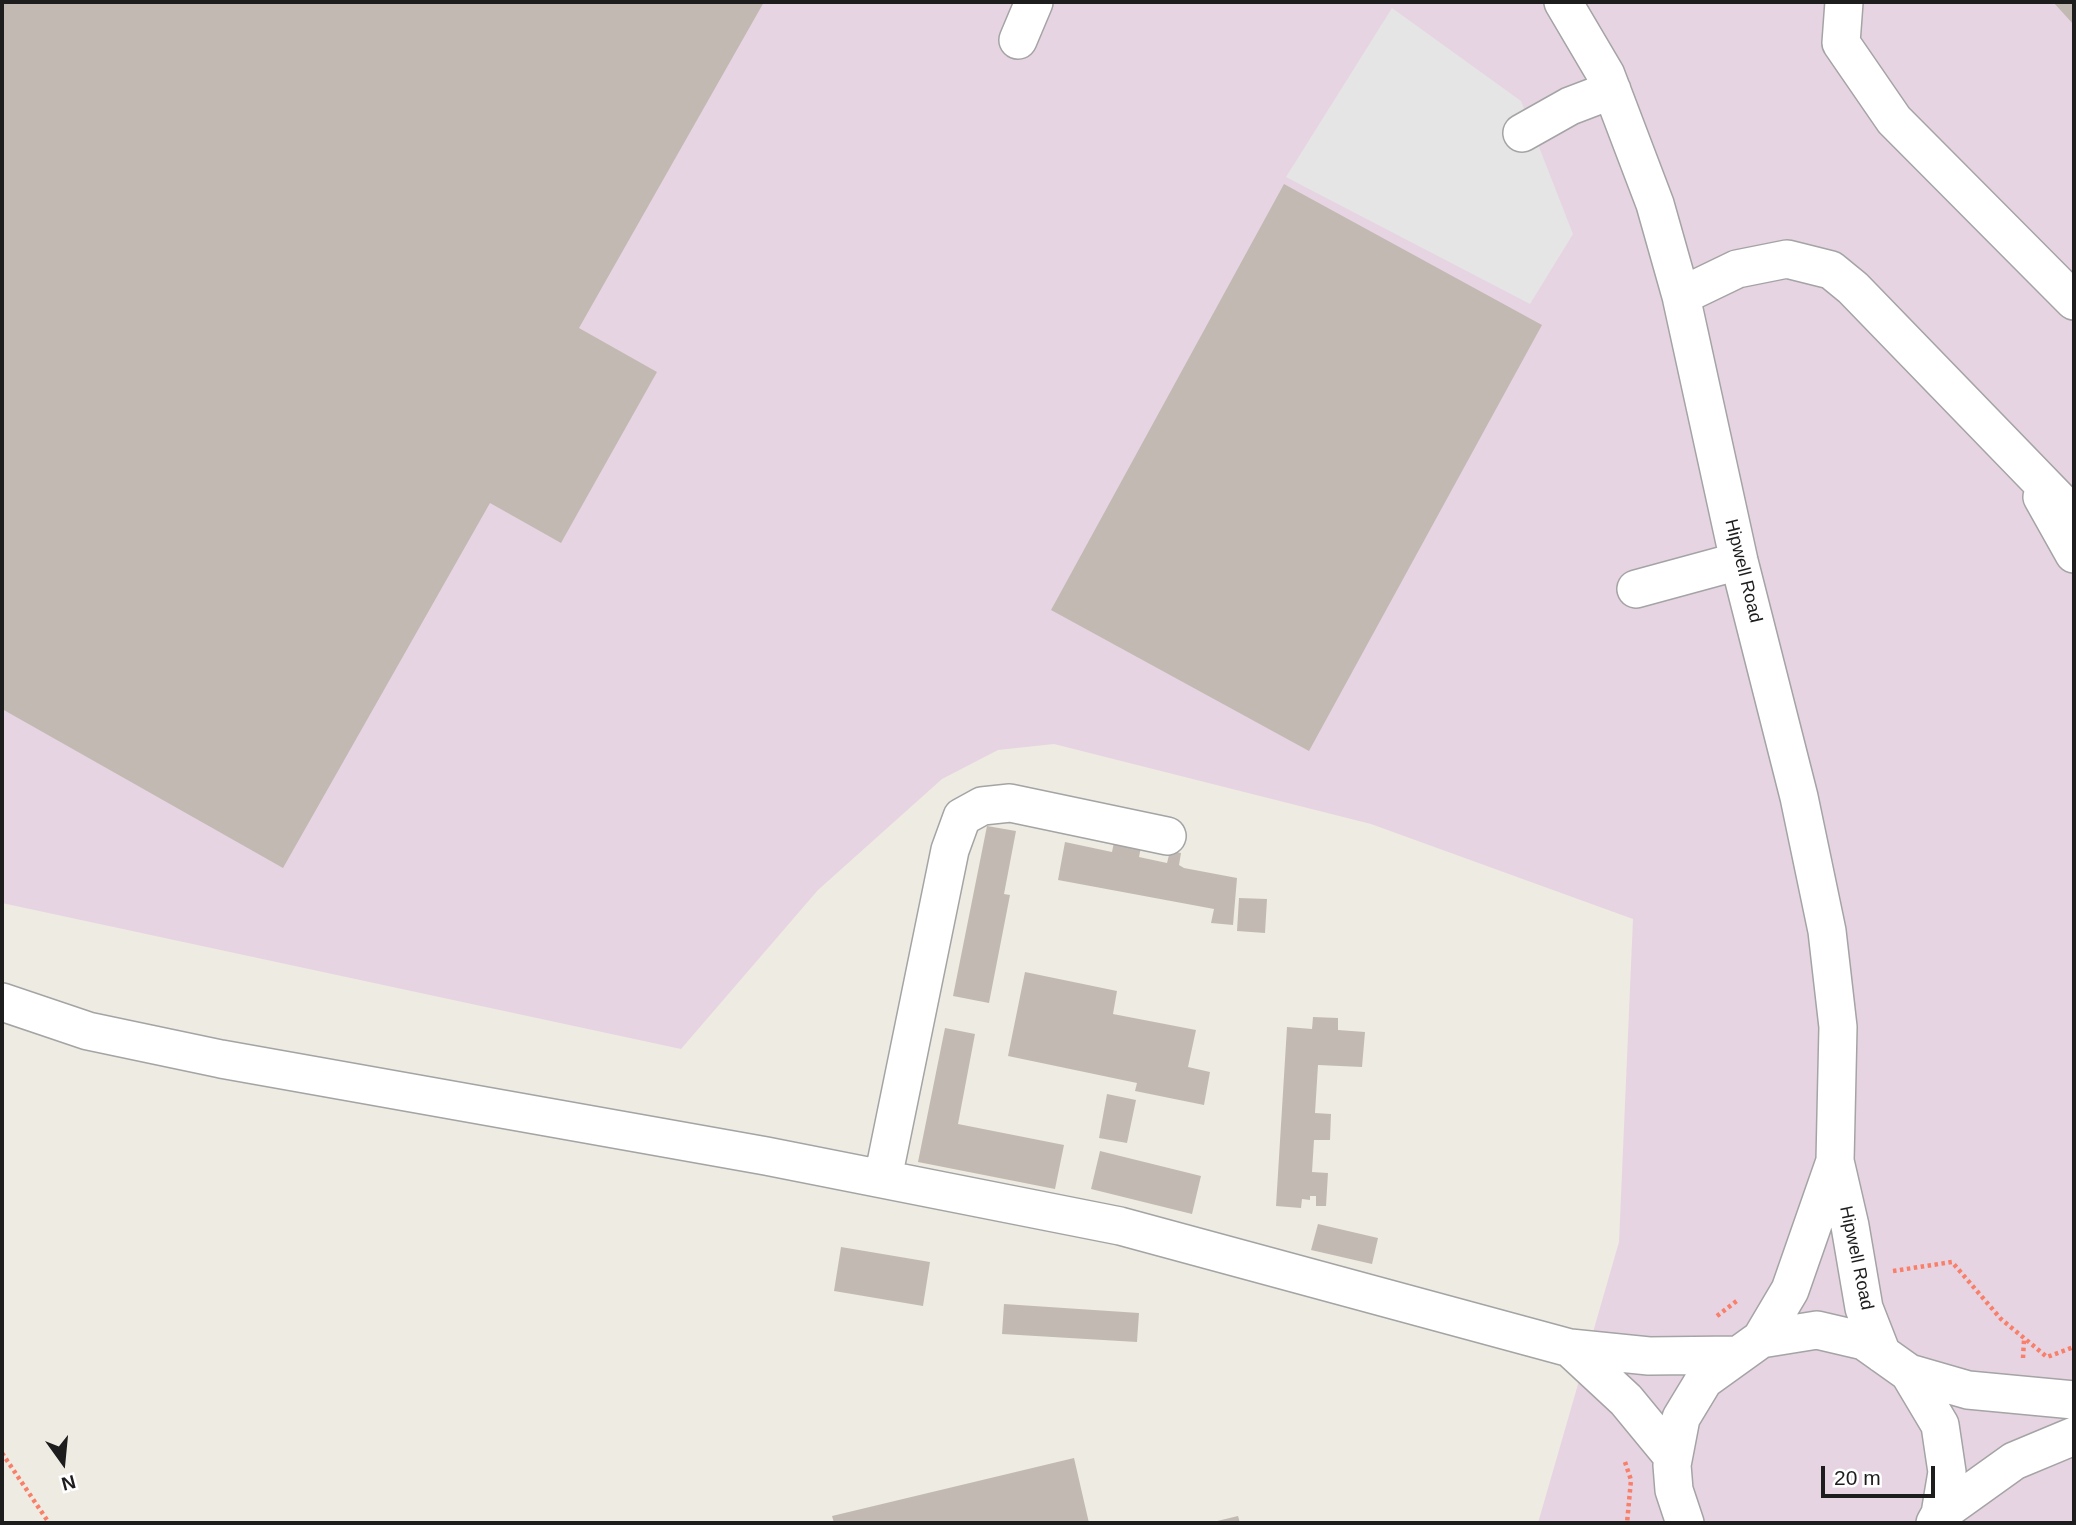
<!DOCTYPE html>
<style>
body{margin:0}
#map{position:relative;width:2076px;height:1525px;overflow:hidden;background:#eeebe2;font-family:Arial,sans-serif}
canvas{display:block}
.frame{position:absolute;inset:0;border:4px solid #1d1d1d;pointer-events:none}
.north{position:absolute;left:28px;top:1427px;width:70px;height:70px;-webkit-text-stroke:5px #fff;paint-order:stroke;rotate:165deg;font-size:19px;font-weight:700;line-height:28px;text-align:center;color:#1d1d1d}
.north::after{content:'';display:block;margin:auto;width:24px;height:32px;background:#1d1d1d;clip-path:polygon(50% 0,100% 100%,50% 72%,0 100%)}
.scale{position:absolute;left:1821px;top:1466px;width:114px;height:32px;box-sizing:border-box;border:4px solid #1d1d1d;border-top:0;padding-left:9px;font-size:21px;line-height:24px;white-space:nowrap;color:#1d1d1d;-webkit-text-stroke:5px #fff;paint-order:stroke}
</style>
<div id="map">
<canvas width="2076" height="1525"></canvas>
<div class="frame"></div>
<div class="north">N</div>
<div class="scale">20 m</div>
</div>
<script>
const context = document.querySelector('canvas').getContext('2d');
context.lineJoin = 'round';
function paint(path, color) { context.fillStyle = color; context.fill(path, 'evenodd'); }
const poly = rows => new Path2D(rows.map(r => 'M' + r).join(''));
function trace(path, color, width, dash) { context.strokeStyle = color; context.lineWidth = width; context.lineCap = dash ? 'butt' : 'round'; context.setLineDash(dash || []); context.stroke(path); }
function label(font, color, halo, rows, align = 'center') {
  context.font = font + ' Arial,sans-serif'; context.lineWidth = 5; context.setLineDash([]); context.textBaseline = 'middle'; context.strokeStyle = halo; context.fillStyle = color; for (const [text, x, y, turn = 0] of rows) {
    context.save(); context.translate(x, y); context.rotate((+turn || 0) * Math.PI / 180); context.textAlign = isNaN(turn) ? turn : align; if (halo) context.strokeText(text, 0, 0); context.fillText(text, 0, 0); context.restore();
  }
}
paint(poly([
 [2,2,2074,2,2074,1523,1538,1523,1619,1242,1633,919,1371,824,1054,744,998,750,942,779,818,890,681,1049,2,903]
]), '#e7d4e2');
paint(poly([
 [1392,8,1521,101,1573,234,1530,304,1286,177]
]), '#e5e5e5');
paint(poly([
 [2,2,764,2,579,328,657,372,561,543,490,503,283,868,2,709],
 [2053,2,2074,2,2074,25],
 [1284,184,1542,325,1309,751,1051,610],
 [987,826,1016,831,1004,894,1010,895,989,1003,953,996],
 [1115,837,1142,842,1139,857,1167,863,1170,851,1181,853,1179,865,1184,868,1237,878,1233,925,1211,923,1214,909,1058,880,1065,842,1112,852],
 [1239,898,1267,899,1265,933,1237,931],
 [1025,972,1117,991,1113,1014,1196,1030,1188,1067,1210,1072,1204,1105,1135,1091,1137,1083,1008,1056],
 [1313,1017,1338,1018,1338,1030,1365,1032,1362,1067,1318,1065,1315,1113,1331,1114,1330,1140,1314,1140,1312,1172,1328,1173,1326,1206,1316,1206,1316,1196,1310,1196,1310,1200,1302,1199,1301,1208,1276,1206,1287,1027,1312,1029],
 [945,1028,975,1034,958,1124,1064,1145,1055,1189,918,1162],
 [1107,1094,1136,1100,1127,1143,1099,1138],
 [1100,1151,1201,1176,1192,1214,1091,1189],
 [1318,1224,1378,1238,1372,1264,1311,1250],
 [841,1247,930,1262,923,1306,834,1291],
 [1004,1304,1139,1313,1137,1342,1002,1334],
 [1074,1458,1089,1523,834,1523,832,1516],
 [1238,1516,1240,1523,1213,1523,1213,1522]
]), '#c2bab2');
const minor = poly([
 [1563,2,1606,75,1655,204,1681,296,1739,561,1799,797,1827,931,1838,1027,1835,1161,1850,1226,1864,1308,1882,1354],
 [1844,2,1841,43,1894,120,2074,301],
 [1018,40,1034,2],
 [1522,133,1570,106,1612,90],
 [1681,296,1737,269,1787,259,1831,270,1853,288,2074,516],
 [2042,497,2074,554],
 [1636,589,1739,561],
 [2,1002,88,1031,221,1059,766,1156,1120,1226,1570,1348,1649,1356,1738,1355],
 [883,1178,950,850,962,817,982,806,1010,803,1167,836],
 [1761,1339,1790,1290,1835,1161],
 [1570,1348,1626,1400,1673,1457],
 [1909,1373,1968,1390,2074,1400],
 [1940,1514,2014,1461,2074,1436],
 [1685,1523,1674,1490,1672,1465,1681,1418,1704,1380,1761,1339,1817,1330,1864,1341,1909,1373,1940,1425,1947,1472,1940,1514,1935,1523]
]);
trace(minor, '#a4a4a4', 40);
trace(poly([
 [1893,1271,1952,1262,2001,1319,2047,1357,2074,1347],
 [1717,1316,1738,1300],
 [2023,1358,2024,1340],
 [2,1453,49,1523],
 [1625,1462,1631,1480,1627,1523]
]), '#f87f69', 4.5, [3.5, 3.5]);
trace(minor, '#fff', 37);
label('18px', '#1d1d1d', '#fff', [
 ["Hipwell Road",1743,571,76],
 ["Hipwell Road",1856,1258,78]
]);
</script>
